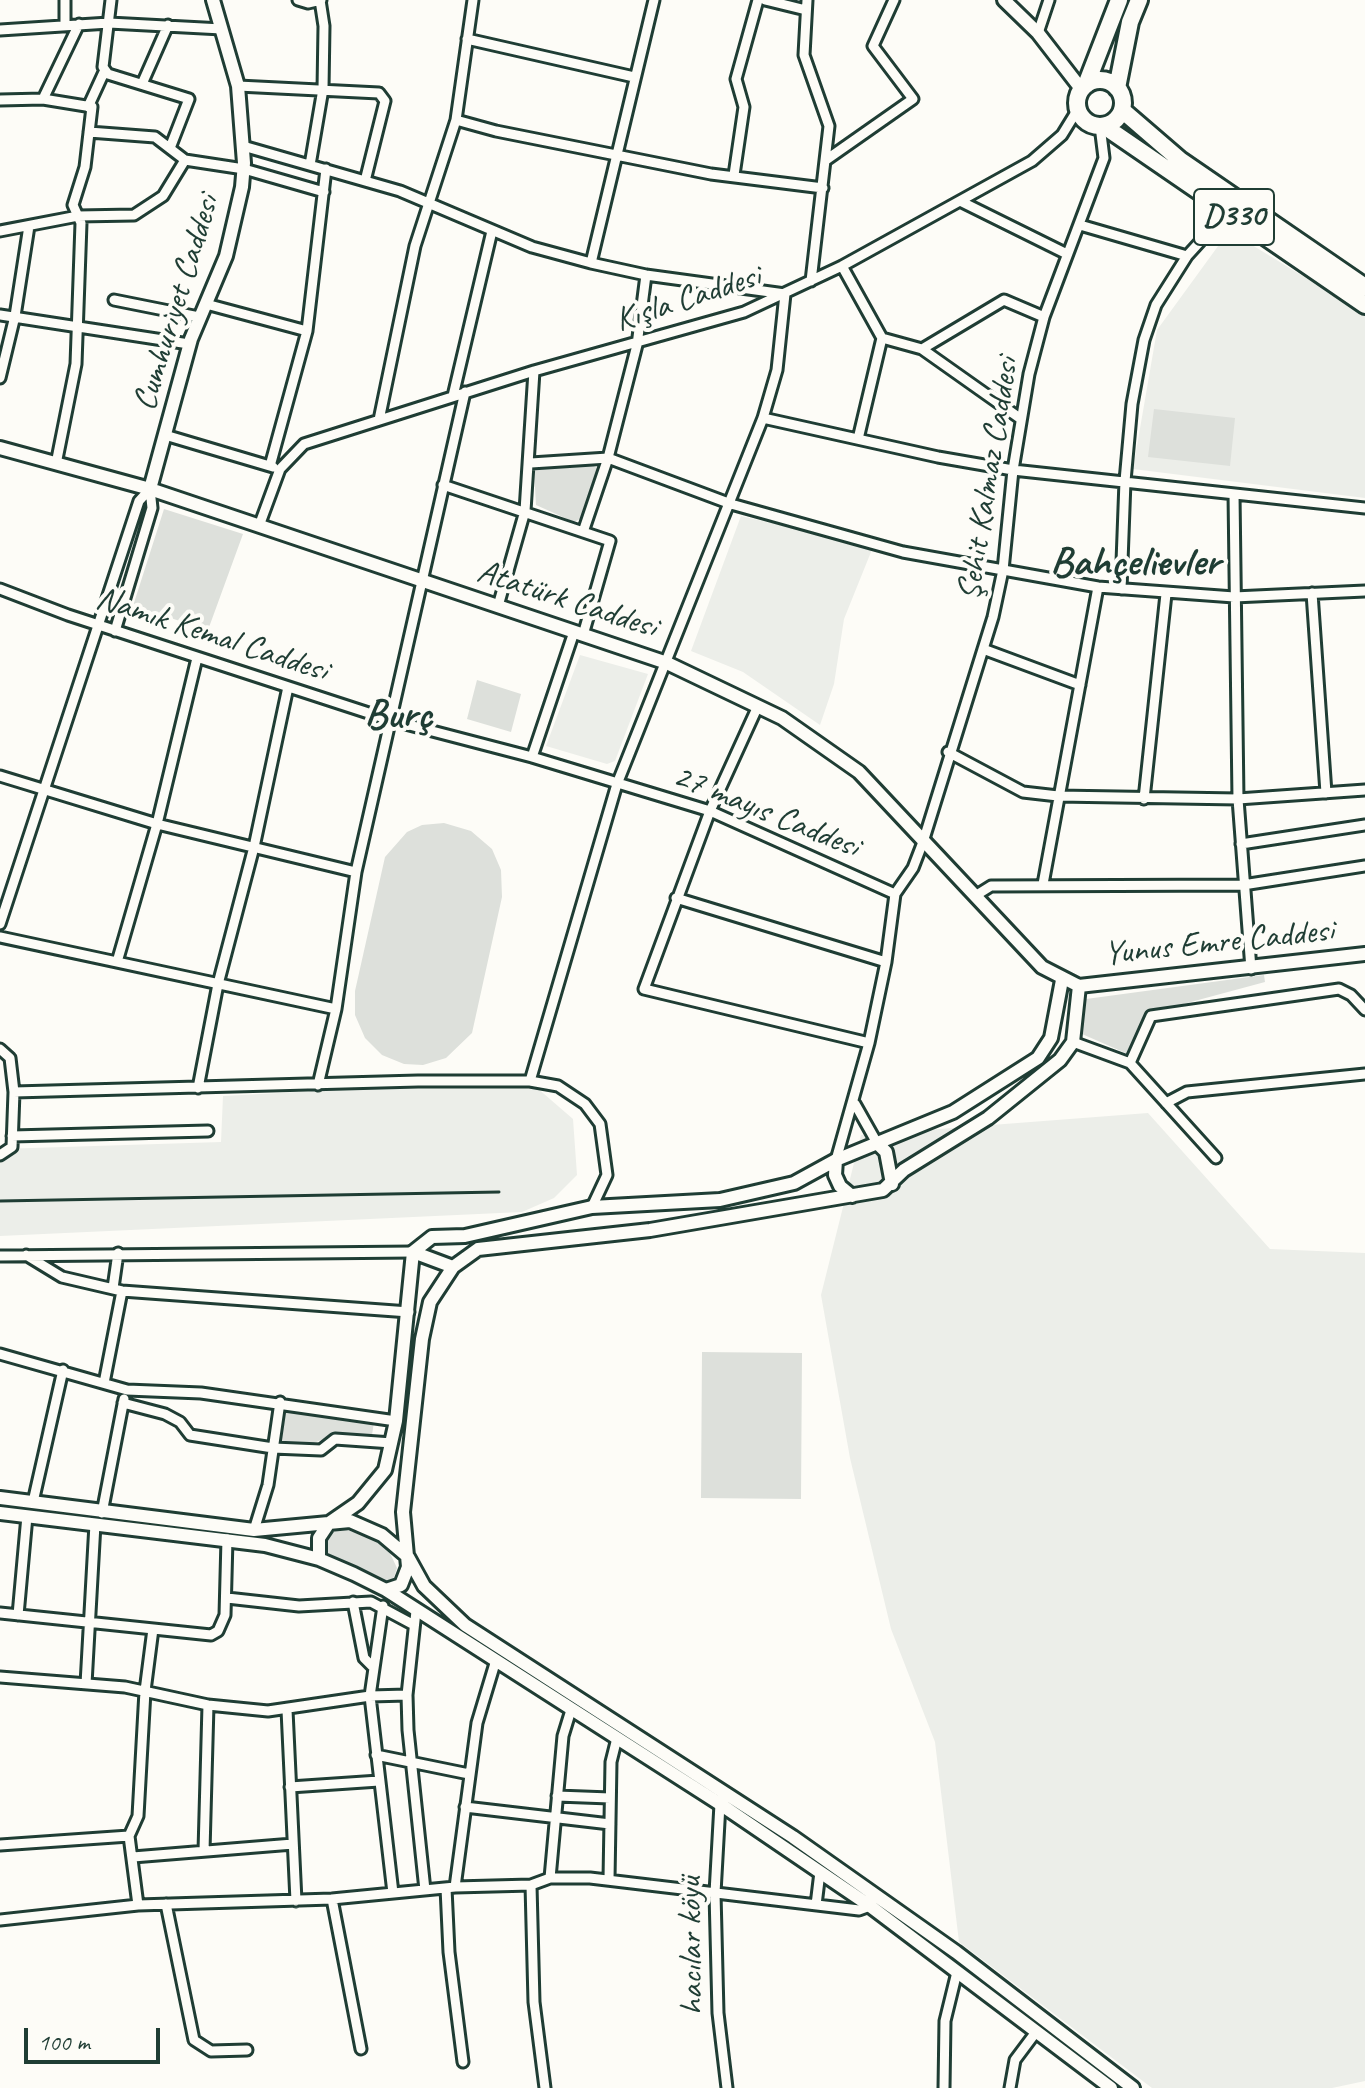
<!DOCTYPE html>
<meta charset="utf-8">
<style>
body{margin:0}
#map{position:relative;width:1365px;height:2088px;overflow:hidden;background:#fdfcf7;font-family:Caveat,sans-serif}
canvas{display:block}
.scale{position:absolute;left:24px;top:2028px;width:136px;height:36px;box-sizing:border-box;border:4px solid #1f3d34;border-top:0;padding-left:10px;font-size:24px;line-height:28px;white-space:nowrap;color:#1f3d34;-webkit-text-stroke:6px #fdfcf7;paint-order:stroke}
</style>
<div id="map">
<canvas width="1365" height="2088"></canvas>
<div class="scale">100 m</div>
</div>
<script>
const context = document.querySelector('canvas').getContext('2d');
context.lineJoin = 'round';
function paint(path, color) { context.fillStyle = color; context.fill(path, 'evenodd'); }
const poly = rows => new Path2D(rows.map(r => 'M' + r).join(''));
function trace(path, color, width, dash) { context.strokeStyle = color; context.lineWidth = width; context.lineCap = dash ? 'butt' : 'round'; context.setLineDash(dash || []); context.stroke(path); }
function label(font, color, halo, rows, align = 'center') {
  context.font = font + ' Caveat,sans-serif'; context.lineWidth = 8; context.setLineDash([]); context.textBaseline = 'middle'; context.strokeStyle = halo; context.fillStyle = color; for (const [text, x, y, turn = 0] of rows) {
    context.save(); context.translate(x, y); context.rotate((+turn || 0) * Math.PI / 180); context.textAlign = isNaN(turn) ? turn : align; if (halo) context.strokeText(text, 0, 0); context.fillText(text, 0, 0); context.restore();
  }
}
paint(poly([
 [1229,231,1365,314,1365,498,1133,469,1157,330],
 [741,516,873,547,844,619,834,684,820,725,743,672,691,651],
 [580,655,648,674,615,761,607,764,546,746],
 [536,1087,573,1119,577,1175,554,1198,522,1212,0,1236,0,1149,221,1142,223,1096,372,1088],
 [1148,1113,1270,1249,1365,1253,1365,2081,1332,2088,1152,2088,959,1942,935,1742,891,1629,850,1458,821,1295,861,1135]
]), '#eceee9');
paint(poly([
 [1154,409,1235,418,1230,466,1148,457],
 [590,464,597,468,582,518,574,522,536,505,534,470],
 [164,509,243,534,208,630,133,606],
 [477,680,521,694,511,732,467,719],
 [444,823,471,831,492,849,501,870,502,897,472,1033,446,1058,423,1065,404,1064,382,1055,365,1038,355,1015,355,991,385,857,407,832,422,825],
 [1264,975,1265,982,1150,1013,1130,1055,1082,1034,1086,999],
 [702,1352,802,1353,801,1499,701,1498],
 [283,1407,374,1422,372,1435,334,1435,311,1444,278,1441],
 [339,1528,373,1537,389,1551,397,1568,392,1583,388,1585,323,1552,323,1541,330,1531]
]), '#dde0db');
const street = poly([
 [65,0,65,25],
 [111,0,103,67,108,74,189,99,170,148],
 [298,0,308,3,321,0],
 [765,0,806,10],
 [807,0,804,55,829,126,811,281],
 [0,30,109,23,222,29],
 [1038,33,1049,0],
 [467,39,634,77],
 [142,84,168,25],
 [238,86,379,93,385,101,365,181],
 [43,99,79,24],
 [0,100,43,99,92,107,85,167,73,205,81,223,76,364,56,464],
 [88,107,105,70],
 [456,120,496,131,711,174,823,188],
 [89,132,155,137,185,160,244,169,324,192],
 [243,146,400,191,532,247,591,263,646,275,785,294,777,370,763,418,617,784,530,1081],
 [826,160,913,99,873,46,894,0],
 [310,165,323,89,324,26,320,0],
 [734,175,744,107,736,79,758,0],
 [962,202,1067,254],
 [1080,225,1187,256],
 [0,231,78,216,134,215,163,196,185,160],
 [591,263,654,0],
 [842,266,882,338,858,439],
 [114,300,199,317],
 [206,304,307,331],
 [0,315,189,344],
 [882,338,922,349,1021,419],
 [922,349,1004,300,1044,317],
 [0,378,15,316,29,226],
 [453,396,492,231],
 [763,418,938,457,1013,470,1365,508],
 [379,420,415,246,456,120,473,0],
 [165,435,273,467],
 [531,463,608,458,731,504,903,552,1098,587,1234,597,1365,591],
 [270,466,307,331,326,169],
 [443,485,610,541,583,635],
 [1234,494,1238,799,1251,969],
 [259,526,280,469,304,444,534,371,744,312,842,266,1032,161,1062,135,1078,109],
 [583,532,608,458,637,345,646,275],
 [0,589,68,615,390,720,532,757,710,811,895,894],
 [1121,589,1125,481,1132,404,1144,340,1156,305,1187,256,1227,212],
 [1312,593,1326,793],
 [498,606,525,511,534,371],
 [115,631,152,508,150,489],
 [983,649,1080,685],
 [758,706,710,811,644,989,869,1043],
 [948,752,1023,792,1058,796,1238,799,1365,790],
 [532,757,574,632],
 [0,776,157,824,356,872],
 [1144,799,1166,594],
 [1241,844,1365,825],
 [1043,884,1098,587],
 [975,896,991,886,1243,885,1365,866],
 [676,898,886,962],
 [0,924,139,501,150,489],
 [0,937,336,1009],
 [117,962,157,824,197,658],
 [1073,1042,1130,1063,1216,1158],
 [0,1049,10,1058,14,1092,418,1081,530,1081,558,1086,585,1104,600,1124,607,1175,592,1207],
 [1130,1063,1151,1016,1339,989,1351,995,1365,1010],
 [318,1085,336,1009,356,872,465,392],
 [198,1088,218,984,254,847,288,687],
 [1166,1103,1187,1092,1365,1074],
 [855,1104,877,1143],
 [12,1136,208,1131],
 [0,1155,12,1147,14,1092],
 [836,1160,869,1043,886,962,895,894,913,868,923,842,993,617,1003,570,1013,470,1029,374,1044,317,1104,158,1100,126],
 [26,1255,62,1277,122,1291,409,1312],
 [0,1256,413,1252],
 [113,1288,118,1253],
 [0,1354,127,1390,201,1393,396,1421],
 [104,1383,122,1291],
 [123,1403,165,1414,180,1422,190,1435,273,1448,321,1450,335,1439,392,1443],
 [33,1502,63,1370],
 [102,1513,124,1399],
 [254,1530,268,1485,280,1402],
 [227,1598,299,1606,371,1602,414,1625],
 [353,1602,364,1658,372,1666],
 [383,1606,370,1696,393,1893],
 [416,1611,407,1695,408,1730,425,1890],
 [0,1613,211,1635,218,1631,225,1615,227,1539],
 [18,1615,27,1516],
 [0,1677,125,1687,208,1705,268,1711,370,1696,407,1695],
 [86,1684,95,1524],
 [287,1710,296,1901],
 [376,1755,469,1774],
 [290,1787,379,1781],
 [557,1796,610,1798],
 [720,1804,715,1893,718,2013,727,2088],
 [465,1807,610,1824],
 [129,1836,138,1816,145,1691,153,1629],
 [0,1845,129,1836,138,1905,0,1920],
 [204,1851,208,1705],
 [133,1857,293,1844],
 [550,1878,563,1736,571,1710],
 [609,1879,611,1762,617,1738],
 [531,1885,534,2002,545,2088],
 [455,1887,477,1723,496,1660],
 [446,1888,449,1952,463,2062],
 [332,1899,361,2049],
 [166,1904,194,2040,211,2051,247,2050],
 [138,1905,332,1899,455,1887,531,1885,550,1878,590,1878,859,1910,870,1906],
 [816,1905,820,1872],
 [944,2088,945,2021,957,1972],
 [1010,2088,1015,2060,1036,2032]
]);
const secondary = poly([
 [1004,0,1038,33,1082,90],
 [0,448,150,489,667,663,782,718,859,772,1042,967,1079,986,1365,954],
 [150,489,191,339,226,256,242,187,244,163,238,86,213,0],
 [877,1143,886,1152,892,1184],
 [836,1160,835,1175,840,1186,852,1196],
 [413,1252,453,1267],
 [0,1498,254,1530,350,1521,382,1535,408,1557,424,1586,465,1625,793,1837,956,1952,1133,2088],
 [0,1513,265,1545,319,1559,354,1574,386,1590,720,1804,870,1906,1111,2088],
 [319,1559,319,1538,329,1523,358,1503,385,1470,396,1421,413,1252,432,1237,465,1236,592,1207,720,1200,794,1183,836,1160,953,1112,1038,1058,1051,1038,1062,980],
 [386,1590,401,1585,408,1567,403,1512,422,1339,430,1302,453,1267,478,1249,650,1230,883,1190,904,1170,988,1118,1060,1060,1073,1042,1079,986]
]);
const highway = poly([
 '1077 103a23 23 0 1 1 46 0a23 23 0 1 1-46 0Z',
 [1086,85,1119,0],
 [1117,88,1130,22,1139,0],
 [1122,110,1180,160,1365,287],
 [1104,126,1365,305]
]);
trace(street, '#1f3d34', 15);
trace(secondary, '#1f3d34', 18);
trace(highway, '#1f3d34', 22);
trace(street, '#fdfcf7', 9);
trace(secondary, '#fdfcf7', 12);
trace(highway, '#fdfcf7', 16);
trace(poly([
 [0,1201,499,1192]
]), '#1f3d34', 3);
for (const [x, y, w] of [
 [1234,217,80]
]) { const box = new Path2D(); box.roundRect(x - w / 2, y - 28, w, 56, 6); context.fillStyle = '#fdfcf7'; context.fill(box); trace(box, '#1f3d34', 2); }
label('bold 32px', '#1f3d34', null, [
 ["D330",1234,217]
]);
label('34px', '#1f3d34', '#fdfcf7', [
 ["Kışla Caddesi",688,299,-18],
 ["Cumhuriyet Caddesi",177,303,-73],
 ["Şehit Kalmaz Caddesi",989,479,-81],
 ["Atatürk Caddesi",567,600,18],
 ["Namık Kemal Caddesi",212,635,18],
 ["27 mayıs Caddesi",766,812,22],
 ["Yunus Emre Caddesi",1219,943,-6],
 ["hacılar köyü",692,1946,-91]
]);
label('bold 42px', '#1f3d34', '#fdfcf7', [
 ["Bahçelievler",1135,564],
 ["Burç",398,716]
]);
</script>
